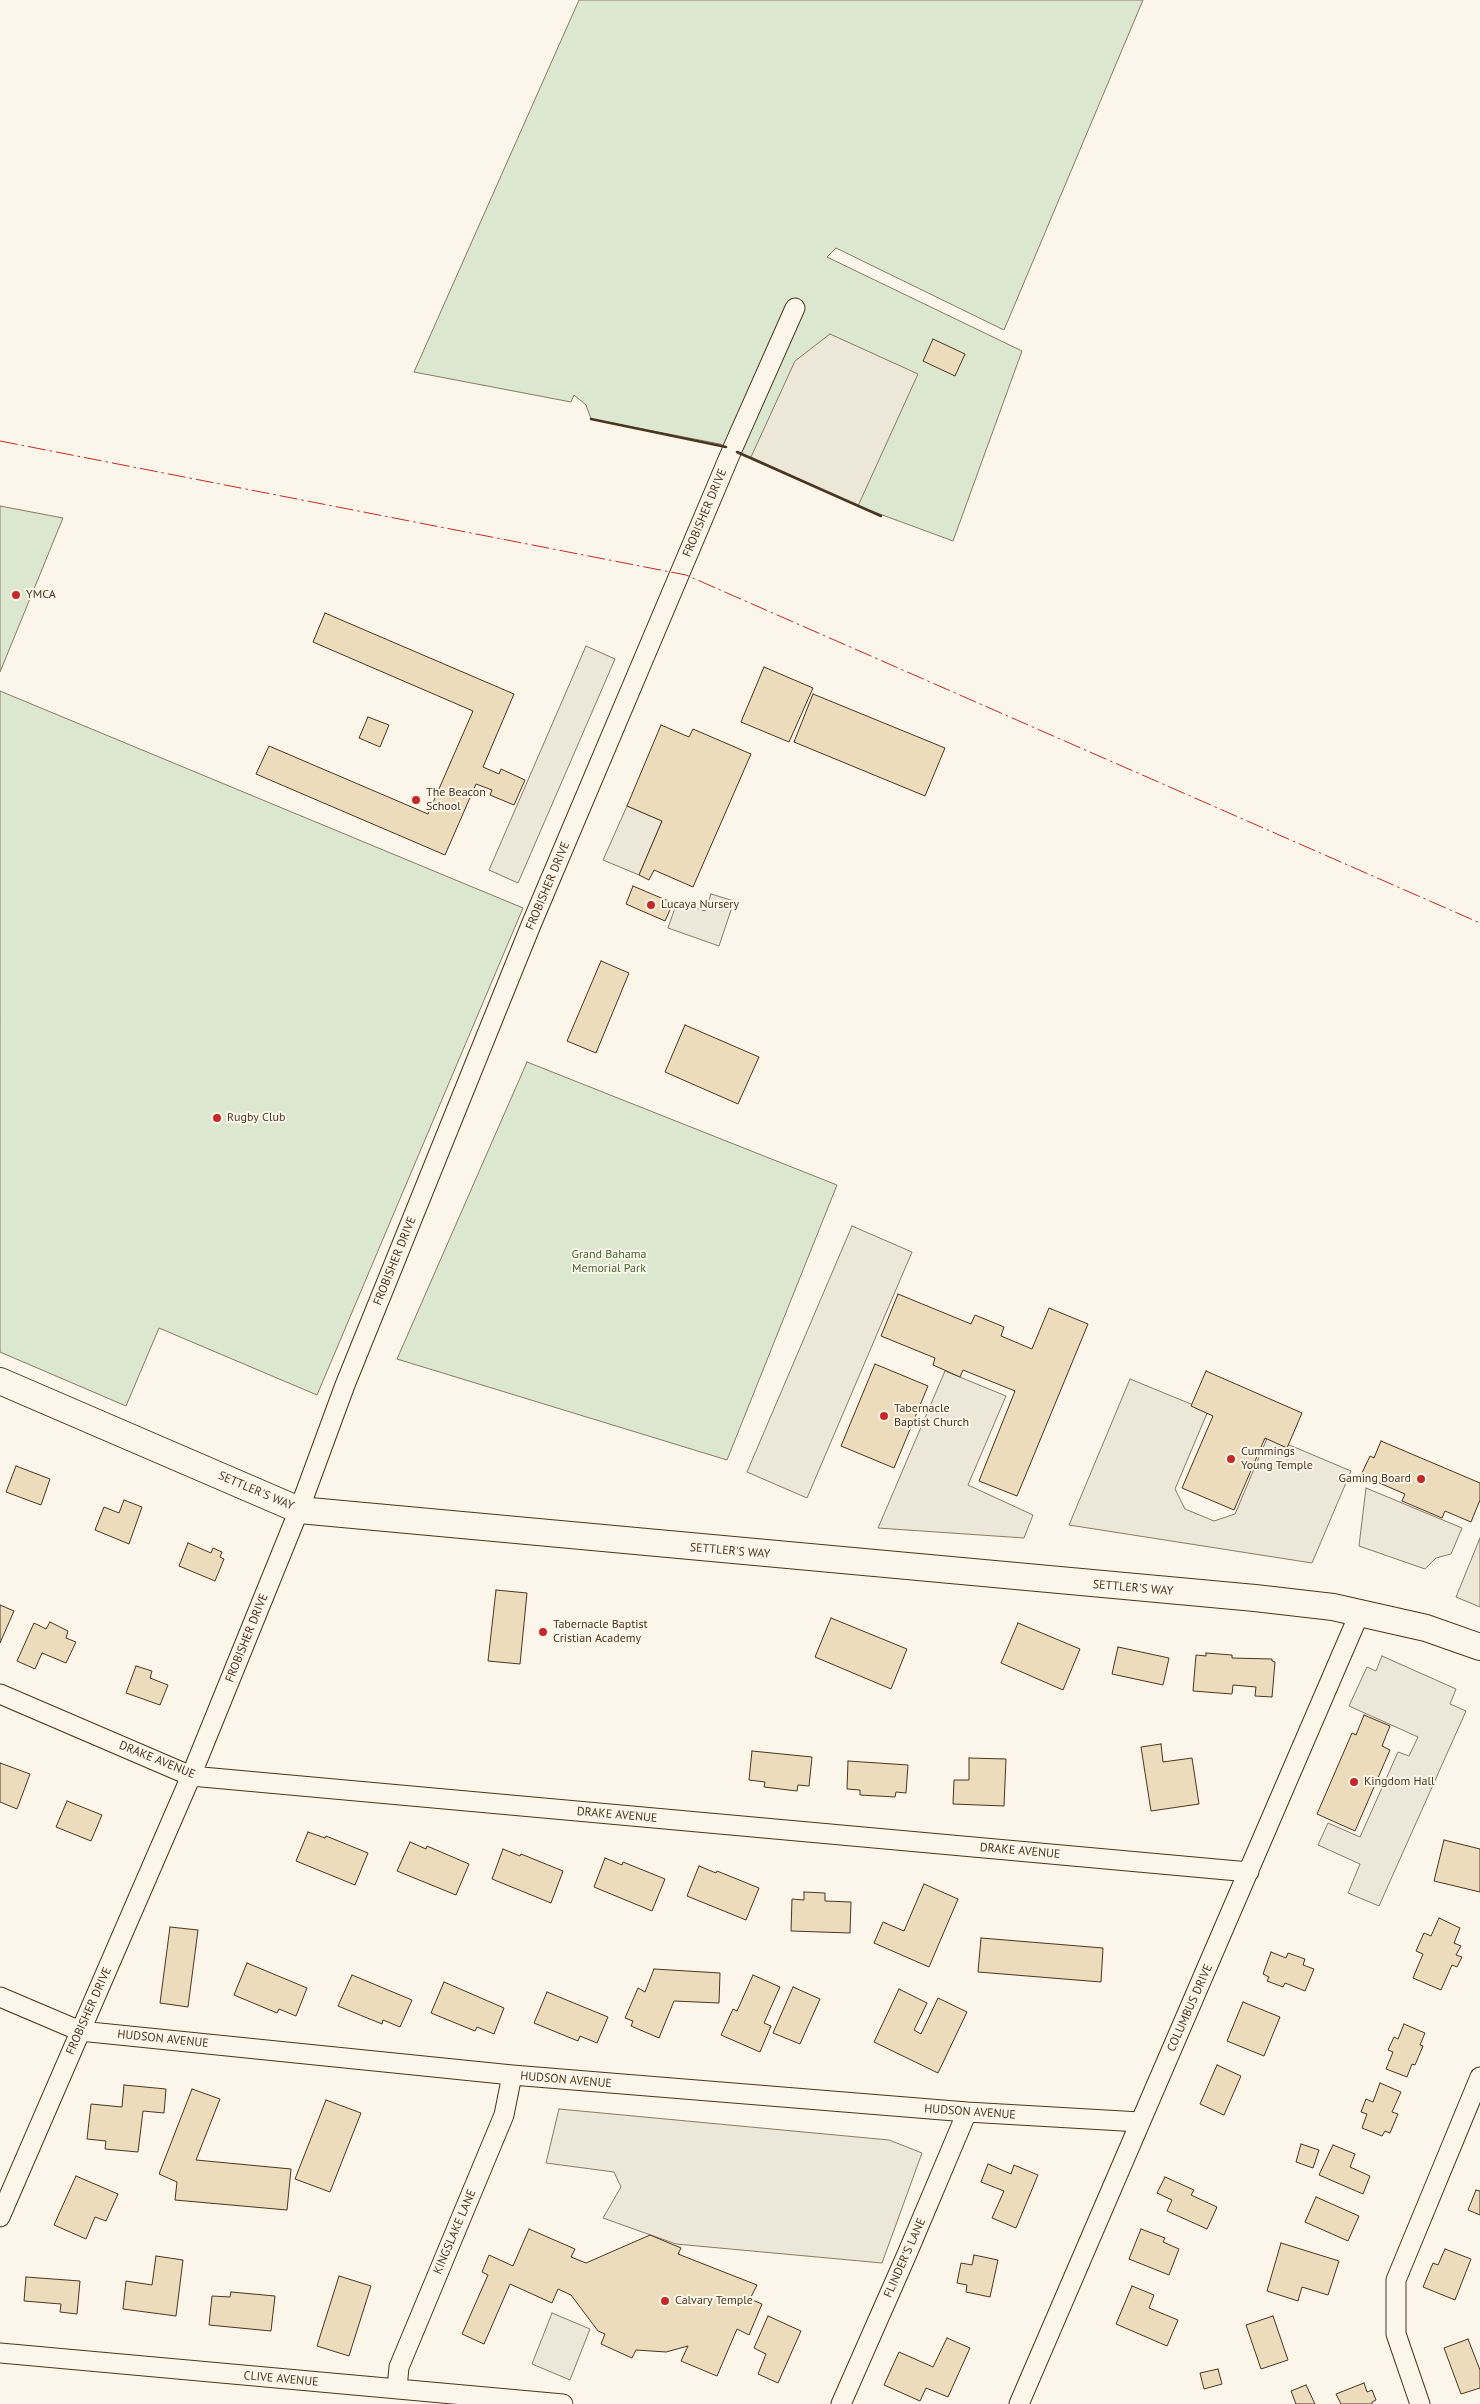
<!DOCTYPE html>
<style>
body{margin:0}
canvas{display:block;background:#fbf6e9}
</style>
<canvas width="1480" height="2404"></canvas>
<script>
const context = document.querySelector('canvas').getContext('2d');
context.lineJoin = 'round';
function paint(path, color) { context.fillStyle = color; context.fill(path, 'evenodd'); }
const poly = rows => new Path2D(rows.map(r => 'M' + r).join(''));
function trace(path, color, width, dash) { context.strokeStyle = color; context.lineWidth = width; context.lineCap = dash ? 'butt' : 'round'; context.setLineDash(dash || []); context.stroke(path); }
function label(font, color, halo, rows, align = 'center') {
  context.font = font + ' "PT Sans",sans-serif'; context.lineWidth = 4; context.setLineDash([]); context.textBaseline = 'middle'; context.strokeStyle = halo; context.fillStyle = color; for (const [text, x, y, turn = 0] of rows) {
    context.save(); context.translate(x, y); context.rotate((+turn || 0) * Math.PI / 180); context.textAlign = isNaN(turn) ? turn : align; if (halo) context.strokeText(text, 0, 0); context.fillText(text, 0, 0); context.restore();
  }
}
const green = poly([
 [579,0,1143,0,1004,330,836,248,827,257,1022,351,953,541,858,506,720,444,591,419,586,405,574,395,571,402,414,372,579,0],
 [0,506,63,518,0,672,0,506],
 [0,691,523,908,317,1395,159,1328,126,1406,0,1352,0,691],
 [527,1062,837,1185,727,1460,397,1359,527,1062]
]);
paint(green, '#dce7d0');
trace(green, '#887966', 1);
const parking = poly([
 [830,334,918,374,858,506,751,457,795,361,830,334],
 [586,646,615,659,518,883,489,870,586,646],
 [627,806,662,821,639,875,603,860,627,806],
 [711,894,734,901,719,946,668,928,677,902,705,911,711,894],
 [852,1226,912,1252,807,1498,747,1472,852,1226],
 [945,1371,1006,1396,968,1485,1033,1515,1024,1538,878,1528,945,1371],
 [1130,1379,1208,1411,1175,1489,1185,1509,1214,1521,1235,1514,1268,1436,1351,1471,1312,1563,1069,1525,1130,1379],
 [1366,1488,1462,1528,1451,1554,1436,1558,1425,1569,1359,1546,1366,1488],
 [1480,1538,1480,1607,1456,1597,1480,1538],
 [1382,1656,1456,1689,1450,1704,1466,1711,1379,1906,1348,1893,1360,1864,1318,1845,1328,1823,1360,1837,1398,1752,1409,1756,1418,1737,1349,1706,1367,1667,1376,1671,1382,1656],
 [559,2109,889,2140,922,2153,882,2263,676,2244,603,2218,621,2187,614,2172,546,2163,559,2109],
 [552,2313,590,2329,570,2380,532,2364,552,2313]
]);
paint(parking, '#ede7d9');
trace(parking, '#887966', 1);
const building = poly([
 [933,339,965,354,955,376,923,361,933,339],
 [325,613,514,694,483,767,499,774,501,769,525,780,514,805,490,795,492,790,476,784,445,855,256,774,269,746,428,814,473,711,313,642,325,613],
 [764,667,813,688,789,742,741,722,764,667],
 [813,694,945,748,925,796,794,742,813,694],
 [368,717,389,725,380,747,359,738,368,717],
 [661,725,689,737,693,729,751,754,693,887,654,870,649,880,639,875,662,821,627,806,661,725],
 [633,886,673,903,665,921,626,904,633,886],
 [601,961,629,973,596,1053,567,1041,601,961],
 [685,1025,759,1057,738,1104,665,1072,685,1025],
 [898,1294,971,1324,975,1315,1004,1327,1001,1336,1032,1349,1049,1308,1088,1324,1017,1496,979,1481,1015,1391,963,1370,960,1377,933,1365,935,1358,881,1336,898,1294],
 [875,1364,928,1386,894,1468,841,1446,875,1364],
 [1206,1371,1302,1413,1287,1448,1265,1438,1234,1510,1182,1488,1213,1416,1191,1406,1206,1371],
 [1381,1441,1480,1483,1480,1500,1471,1522,1445,1511,1442,1518,1402,1501,1405,1494,1361,1475,1370,1456,1374,1458,1381,1441],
 [16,1466,50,1479,41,1505,6,1492,16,1466],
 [124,1500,142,1507,129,1544,95,1530,104,1507,119,1513,124,1500],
 [188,1543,211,1553,213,1548,222,1552,220,1557,224,1559,215,1581,179,1566,188,1543],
 [496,1590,527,1593,520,1664,488,1661,496,1590],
 [0,1605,14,1611,0,1643,0,1605],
 [831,1618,907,1649,891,1689,815,1657,831,1618],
 [50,1622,68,1631,66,1638,76,1642,66,1663,42,1653,35,1669,17,1661,34,1623,46,1629,50,1622],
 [1018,1623,1080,1649,1063,1690,1001,1663,1018,1623],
 [1118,1647,1169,1658,1163,1685,1112,1674,1118,1647],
 [1206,1653,1232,1655,1232,1658,1272,1659,1272,1661,1275,1662,1272,1697,1255,1696,1256,1687,1233,1685,1232,1694,1193,1691,1196,1655,1206,1656,1206,1653],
 [136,1666,152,1671,150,1678,168,1685,160,1705,126,1693,136,1666],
 [1364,1715,1390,1726,1382,1746,1390,1750,1355,1831,1317,1814,1352,1733,1356,1735,1364,1715],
 [1161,1744,1163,1762,1192,1758,1199,1804,1151,1811,1141,1747,1161,1744],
 [752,1751,812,1757,809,1786,798,1785,797,1791,764,1787,765,1782,749,1780,752,1751],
 [969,1758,1006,1759,1004,1806,953,1804,954,1780,969,1780,969,1758],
 [848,1761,908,1765,906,1793,896,1792,895,1797,860,1795,860,1790,847,1789,848,1761],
 [0,1763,30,1774,17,1809,0,1802,0,1763],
 [67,1801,102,1815,91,1841,56,1827,67,1801],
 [308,1832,325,1838,326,1836,368,1853,355,1885,296,1861,308,1832],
 [1444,1840,1480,1849,1480,1892,1434,1881,1444,1840],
 [410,1842,426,1849,427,1846,469,1864,456,1895,397,1871,410,1842],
 [503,1849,520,1856,521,1854,563,1871,551,1903,492,1879,503,1849],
 [605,1858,622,1865,623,1862,665,1879,652,1911,594,1887,605,1858],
 [699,1866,716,1873,717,1871,759,1888,746,1920,687,1896,699,1866],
 [924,1884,958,1899,929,1967,874,1943,883,1922,904,1931,924,1884],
 [804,1892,825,1893,825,1901,851,1902,850,1933,791,1931,792,1899,804,1900,804,1892],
 [1439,1918,1460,1928,1454,1943,1461,1946,1456,1955,1462,1957,1457,1967,1452,1965,1441,1990,1413,1978,1423,1954,1416,1951,1424,1933,1431,1936,1439,1918],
 [170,1927,198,1930,188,2007,160,2003,170,1927],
 [981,1938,1103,1948,1101,1982,978,1972,981,1938],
 [1271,1952,1286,1958,1288,1953,1305,1959,1303,1965,1314,1969,1305,1991,1285,1983,1283,1987,1267,1981,1269,1977,1263,1974,1271,1952],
 [247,1963,307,1988,296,2016,279,2009,277,2013,234,1995,247,1963],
 [654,1969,720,1973,719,2003,674,2001,659,2038,631,2026,633,2021,625,2018,638,1988,645,1992,654,1969],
 [352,1975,412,2000,400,2027,383,2020,382,2024,338,2006,352,1975],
 [753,1975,780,1987,764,2023,771,2026,760,2052,721,2035,733,2009,737,2011,753,1975],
 [444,1982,504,2008,494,2034,477,2027,475,2031,431,2013,444,1982],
 [793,1987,820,1999,800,2044,773,2033,793,1987],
 [899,1989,927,2003,914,2030,921,2034,938,1998,967,2012,938,2073,874,2042,899,1989],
 [547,1992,608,2017,597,2043,580,2036,578,2041,534,2023,547,1992],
 [1243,2002,1280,2017,1264,2056,1227,2041,1243,2002],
 [1404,2024,1425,2033,1420,2045,1423,2046,1415,2065,1412,2064,1407,2077,1386,2069,1393,2052,1388,2050,1394,2037,1398,2039,1404,2024],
 [1217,2065,1241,2076,1224,2115,1200,2104,1217,2065],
 [1380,2083,1401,2092,1392,2112,1398,2114,1390,2133,1385,2131,1382,2136,1362,2128,1367,2114,1361,2112,1366,2099,1373,2102,1380,2083],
 [124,2085,166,2089,164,2113,143,2111,138,2152,105,2149,106,2141,87,2139,91,2104,122,2107,124,2085],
 [192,2089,220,2099,196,2160,291,2169,287,2210,175,2200,177,2182,159,2174,192,2089],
 [326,2100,361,2113,330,2192,295,2179,326,2100],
 [1301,2144,1319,2150,1313,2168,1296,2162,1301,2144],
 [1333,2145,1355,2154,1350,2167,1370,2176,1363,2194,1319,2175,1333,2145],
 [988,2164,1011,2174,1014,2165,1038,2175,1016,2228,992,2218,1004,2191,981,2182,988,2164],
 [76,2176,118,2194,106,2221,95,2217,86,2239,54,2225,76,2176],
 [1165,2177,1194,2190,1191,2195,1217,2207,1207,2229,1167,2211,1172,2200,1157,2193,1165,2177],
 [1476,2190,1480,2191,1480,2215,1468,2210,1476,2190],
 [1316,2197,1359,2216,1348,2241,1305,2222,1316,2197],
 [529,2229,575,2249,571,2257,586,2263,650,2235,681,2248,678,2254,757,2285,750,2299,762,2304,749,2335,737,2329,717,2376,681,2361,688,2346,666,2352,636,2350,632,2358,601,2344,605,2334,598,2331,571,2295,558,2289,552,2303,510,2284,484,2344,462,2334,488,2275,482,2272,489,2255,513,2266,529,2229],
 [1141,2229,1165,2238,1163,2242,1179,2249,1169,2275,1129,2259,1141,2229],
 [1281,2243,1339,2261,1328,2295,1302,2287,1298,2301,1267,2291,1281,2243],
 [1445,2249,1471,2259,1455,2300,1423,2287,1433,2263,1438,2265,1445,2249],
 [974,2255,998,2260,990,2297,966,2292,967,2285,957,2283,961,2263,972,2265,974,2255],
 [156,2256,183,2260,176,2316,123,2309,126,2281,152,2285,156,2256],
 [339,2276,371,2286,349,2356,317,2346,339,2276],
 [26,2277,80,2281,77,2314,60,2312,61,2304,24,2301,26,2277],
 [1132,2286,1154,2295,1149,2308,1178,2320,1167,2346,1116,2324,1132,2286],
 [231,2292,275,2296,271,2331,209,2325,212,2296,230,2297,231,2292],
 [768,2316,801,2331,778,2383,758,2374,766,2354,754,2348,768,2316],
 [1273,2316,1288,2360,1261,2369,1246,2325,1273,2316],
 [947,2338,970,2348,948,2397,926,2388,920,2401,884,2385,899,2352,933,2367,947,2338],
 [1468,2339,1480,2370,1480,2388,1461,2394,1444,2348,1468,2339],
 [1218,2369,1222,2384,1204,2389,1200,2373,1218,2369],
 [1364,2383,1367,2392,1372,2390,1376,2400,1372,2402,1372,2404,1341,2404,1336,2394,1364,2383],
 [1306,2385,1315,2404,1296,2404,1291,2391,1306,2385]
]);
paint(building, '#ecdcbc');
trace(building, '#4a3520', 1);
const minor = poly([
 [0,1694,191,1776,1249,1872],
 [0,1997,80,2031,512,2075,967,2112,1140,2122],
 [0,2217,191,1776,299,1510,345,1385,531,925,732,450,795,308],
 [0,2353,563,2404],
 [397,2389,399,2367,504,2115,512,2075],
 [841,2404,907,2254,967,2112],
 [1019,2404,1360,1612],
 [1420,2404,1396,2334,1396,2280,1480,2077]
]);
const secondary = poly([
 [0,1381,299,1510,1255,1598,1333,1607,1426,1628,1480,1647]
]);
trace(minor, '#4a3520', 21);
trace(secondary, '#4a3520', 28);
trace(minor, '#fbf6e9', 19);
trace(secondary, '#fbf6e9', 26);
trace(poly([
 [591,419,726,447],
 [737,452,881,516]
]), '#4a3520', 2.5);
trace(poly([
 [0,441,686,575,1480,923]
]), '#c62828', 1, [18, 4, 2.5, 4]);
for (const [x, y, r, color] of [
 [16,595,5,"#c62828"],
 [416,800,5,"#c62828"],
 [651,905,5,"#c62828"],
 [217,1118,5,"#c62828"],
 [884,1416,5,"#c62828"],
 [1231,1459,5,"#c62828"],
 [1421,1479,5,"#c62828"],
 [543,1632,5,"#c62828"],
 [1354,1782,5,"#c62828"],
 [665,2301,5,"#c62828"]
]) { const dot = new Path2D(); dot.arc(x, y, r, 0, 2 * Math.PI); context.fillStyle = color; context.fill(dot); trace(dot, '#fbf6e9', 2); }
label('12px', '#4a3520', '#fbf6e9', [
 ["FROBISHER DRIVE",705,513,-67],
 ["FROBISHER DRIVE",548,886,-67],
 ["FROBISHER DRIVE",395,1261,-68],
 ["SETTLER'S WAY",256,1491,23],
 ["SETTLER'S WAY",730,1551,5],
 ["SETTLER'S WAY",1133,1588,5],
 ["FROBISHER DRIVE",247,1638,-68],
 ["DRAKE AVENUE",157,1760,22],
 ["DRAKE AVENUE",617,1815,5],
 ["DRAKE AVENUE",1020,1851,5],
 ["COLUMBUS DRIVE",1190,2008,-66],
 ["FROBISHER DRIVE",89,2011,-66],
 ["HUDSON AVENUE",163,2039,6],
 ["HUDSON AVENUE",566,2080,5],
 ["HUDSON AVENUE",970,2112,4],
 ["KINGSLAKE LANE",455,2232,-67],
 ["FLINDER'S LANE",905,2258,-66],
 ["CLIVE AVENUE",281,2379,5]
]);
label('12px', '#4a3520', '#fbf6e9', [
 ["YMCA",26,595],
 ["The Beacon",426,793],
 ["School",426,807],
 ["Lucaya Nursery",661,905],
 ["Rugby Club",227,1118],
 ["Tabernacle",894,1409],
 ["Baptist Church",894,1423],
 ["Cummings",1241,1452],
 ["Young Temple",1241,1466],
 ["Gaming Board",1411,1479,"right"],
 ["Tabernacle Baptist",553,1625],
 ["Cristian Academy",553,1639],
 ["Kingdom Hall",1364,1782],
 ["Calvary Temple",675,2301]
], 'left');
label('12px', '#436837', '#fbf6e9', [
 ["Grand Bahama",609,1255],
 ["Memorial Park",609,1269]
]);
</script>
